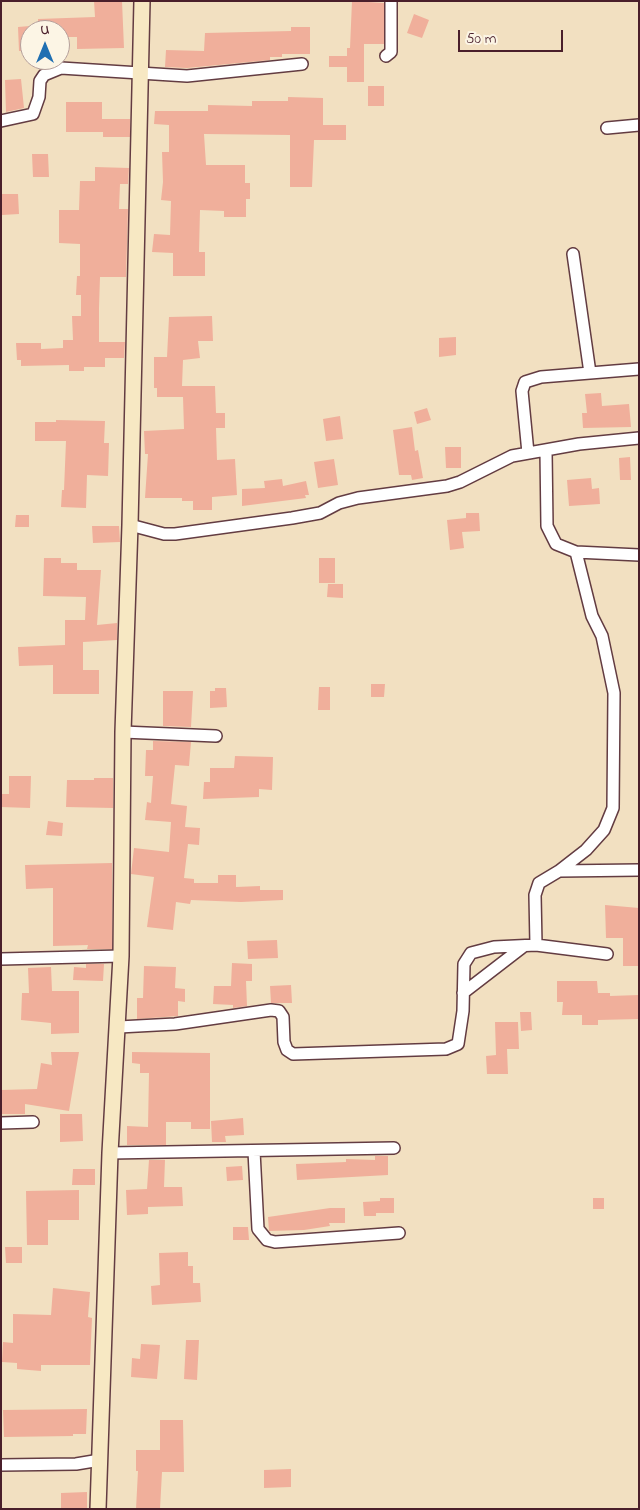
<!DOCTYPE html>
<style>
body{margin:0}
#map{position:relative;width:640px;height:1510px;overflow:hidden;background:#f2e0c1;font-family:"Indie Flower",sans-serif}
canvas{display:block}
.frame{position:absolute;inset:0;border:2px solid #4a1f2b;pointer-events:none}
.north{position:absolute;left:20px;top:20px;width:50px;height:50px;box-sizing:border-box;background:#fcf5e5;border:1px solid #b59f9b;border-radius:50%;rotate:0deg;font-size:14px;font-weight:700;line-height:20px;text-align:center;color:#4a1f2b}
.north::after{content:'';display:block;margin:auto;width:18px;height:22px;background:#1f6fb2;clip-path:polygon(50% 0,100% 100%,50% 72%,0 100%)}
.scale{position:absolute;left:458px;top:30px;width:105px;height:22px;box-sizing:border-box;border:2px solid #4a1f2b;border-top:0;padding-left:6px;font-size:15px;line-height:18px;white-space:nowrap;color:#4a1f2b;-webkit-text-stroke:4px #fcf5e5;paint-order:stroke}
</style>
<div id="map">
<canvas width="640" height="1510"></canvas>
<div class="frame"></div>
<div class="north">U</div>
<div class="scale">50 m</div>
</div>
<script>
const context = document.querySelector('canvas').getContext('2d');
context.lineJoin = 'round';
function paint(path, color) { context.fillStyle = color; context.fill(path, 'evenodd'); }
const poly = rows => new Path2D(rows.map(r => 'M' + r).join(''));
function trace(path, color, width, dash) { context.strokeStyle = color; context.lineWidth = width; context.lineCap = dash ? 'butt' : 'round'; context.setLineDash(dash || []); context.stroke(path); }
paint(poly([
 [94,1,122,1,124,48,77,49,77,37,60,37,60,30,38,30,38,19,95,17],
 [352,1,384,3,384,44,364,44,364,82,347,82,347,67,329,67,329,56,347,56,347,48,350,48],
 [414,14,429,20,422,38,407,33],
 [30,26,30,50,19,51,18,27],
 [291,27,310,27,310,54,282,54,282,57,270,57,270,60,187,68,165,67,166,50,204,51,205,33,291,31],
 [21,79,24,108,6,112,5,80],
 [368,86,384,86,384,106,368,106],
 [288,97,323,98,323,125,346,125,346,140,314,140,312,187,290,187,290,135,204,134,206,165,245,165,245,183,250,183,250,199,246,199,246,217,224,217,224,211,200,210,199,252,205,252,205,276,173,276,173,253,152,252,154,234,170,235,171,201,161,200,163,182,162,152,169,152,169,125,154,124,155,111,208,111,208,105,252,106,252,101,288,101],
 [66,102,102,102,102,119,130,119,130,137,103,137,103,132,66,132],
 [32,154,48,154,49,177,33,177],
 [95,167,129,168,128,184,120,184,119,209,128,209,126,277,100,277,99,308,99,342,125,342,124,358,105,358,105,367,84,367,84,371,69,371,69,365,21,366,21,360,17,360,16,343,41,343,41,349,63,348,63,340,73,340,72,316,81,316,81,295,76,295,77,276,80,276,80,244,59,243,59,210,79,210,80,181,95,181],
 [2,194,18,194,19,214,2,215],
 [212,316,213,341,198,341,200,358,183,360,182,386,215,386,216,413,225,413,225,428,216,428,217,460,235,459,237,495,212,497,212,510,193,510,193,501,182,501,182,498,145,498,148,454,145,454,144,431,184,429,183,397,157,397,157,388,154,388,154,357,167,357,169,317],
 [456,337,456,355,439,357,439,338],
 [601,393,602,406,629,404,631,427,583,428,582,413,587,413,585,394],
 [427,408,431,420,417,424,414,412],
 [340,416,343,439,326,441,323,419],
 [56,420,105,421,104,443,109,443,108,476,87,475,86,508,61,507,62,490,64,490,66,441,35,441,35,422,56,422],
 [412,427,415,451,418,450,423,478,412,480,411,475,399,475,393,430],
 [445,447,461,447,461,468,446,468],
 [630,457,631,480,620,480,619,458],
 [334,459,338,485,318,488,314,462],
 [591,478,592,489,599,488,600,504,569,506,567,480],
 [282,479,283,486,306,481,309,495,305,495,306,498,242,506,242,489,265,488,264,481],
 [466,513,479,513,480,531,462,532,464,548,450,550,447,520,466,518],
 [16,515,29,515,29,527,15,527],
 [92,526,119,526,120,542,93,543],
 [44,558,61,558,61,563,77,563,77,570,101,570,97,625,117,623,117,640,83,642,83,670,99,670,99,694,53,694,53,665,19,666,18,647,65,645,65,620,85,620,86,597,43,596],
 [319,558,335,558,335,583,319,583],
 [328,584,343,584,343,598,327,597],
 [371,684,385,684,384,697,371,697],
 [319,687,330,687,330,710,318,710],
 [215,688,226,688,227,707,210,708,210,691,215,691],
 [163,691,193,691,191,727,163,726],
 [153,741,191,742,189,766,175,765,171,804,187,806,185,827,200,828,199,845,188,844,184,878,194,879,194,883,218,883,218,875,236,875,236,887,260,886,260,890,283,890,283,900,241,902,191,900,190,904,176,902,173,930,147,927,154,877,131,874,134,848,169,852,171,822,145,820,147,802,151,803,153,776,145,776,146,750,153,750],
 [235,756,273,757,272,790,259,789,259,797,203,799,204,782,210,782,210,768,234,768],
 [9,776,31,776,30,808,1,807,1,794,9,794],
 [94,778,113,778,113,808,66,807,67,780,94,780],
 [48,821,63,823,62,836,46,835],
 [112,863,112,949,87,949,88,945,53,946,53,888,26,889,25,865],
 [605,905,639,908,639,966,623,966,623,938,606,938],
 [277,940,278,958,248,959,247,941],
 [232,963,252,964,252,981,246,981,247,1006,233,1008,233,1005,213,1004,214,986,231,986],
 [86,964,104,964,103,981,73,980,74,967,86,968],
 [144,966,176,967,175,988,185,989,185,1002,178,1001,178,1016,137,1019,137,998,143,998],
 [51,967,52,991,79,991,79,1033,51,1034,51,1023,21,1020,22,993,29,993,28,968],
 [557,981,597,981,598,993,610,993,610,996,639,995,639,1019,598,1020,598,1025,582,1025,582,1015,562,1015,563,1002,557,1002],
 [291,985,292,1003,271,1003,270,986],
 [520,1012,531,1012,532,1030,521,1031],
 [495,1022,518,1022,519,1049,507,1049,508,1074,487,1074,486,1056,496,1055],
 [51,1052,79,1052,69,1111,25,1104,25,1114,1,1114,1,1090,37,1089,41,1063,52,1065],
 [132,1052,210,1053,210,1129,191,1129,191,1122,166,1122,166,1145,127,1145,127,1126,148,1127,149,1073,140,1073,140,1064,132,1063],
 [60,1114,82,1114,83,1141,60,1142],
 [243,1118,244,1135,225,1136,226,1142,212,1142,211,1121],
 [375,1156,388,1156,388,1175,297,1180,296,1164,346,1162,346,1159,375,1160],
 [149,1160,165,1160,164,1187,182,1187,183,1206,148,1207,148,1214,127,1215,126,1190,147,1189],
 [242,1166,243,1180,227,1181,226,1167],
 [73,1169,95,1169,95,1185,72,1185],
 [79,1190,79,1220,48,1220,48,1245,27,1245,26,1191],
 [380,1198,394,1198,394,1213,376,1213,376,1216,364,1216,363,1202,380,1201],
 [593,1198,604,1198,604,1209,593,1209],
 [330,1208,345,1208,345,1223,329,1223,330,1226,304,1230,269,1231,268,1217],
 [233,1227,248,1227,249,1240,233,1240],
 [5,1247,22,1247,22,1263,6,1263],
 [188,1252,188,1266,193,1266,193,1283,200,1283,201,1302,152,1305,151,1286,160,1285,159,1253],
 [53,1288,90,1292,88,1317,92,1318,90,1365,41,1365,41,1371,17,1369,17,1363,2,1362,3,1342,13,1343,13,1314,51,1315],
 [186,1340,199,1340,197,1380,184,1379],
 [141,1344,160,1345,157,1379,131,1377,132,1358,140,1359],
 [87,1409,86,1434,73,1434,73,1436,4,1437,3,1410],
 [160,1420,183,1420,184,1472,162,1472,160,1509,136,1509,138,1471,136,1471,136,1450,160,1450],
 [291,1469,291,1487,264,1488,264,1470],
 [87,1492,87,1509,61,1509,61,1493]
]), '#f0af9b');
const street = poly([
 [386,56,391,52,391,1],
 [1,121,33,114,39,97,40,81,44,75,61,68,187,76,302,64],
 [607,128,639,125],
 [573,254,590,373],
 [546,451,547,526,556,544,576,552,639,555],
 [528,453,522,391,525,382,541,377,639,369],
 [130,525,164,534,175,534,292,518,320,513,339,503,358,498,447,486,460,482,512,456,579,444,639,438],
 [123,732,216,736],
 [559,871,586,850,604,830,613,808,614,693,602,636,592,616,576,552],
 [536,945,607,954],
 [1,959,121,956],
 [463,993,524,946],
 [119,1027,175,1024,271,1010,279,1011,283,1017,284,1042,287,1050,293,1054,446,1049,458,1044,463,1011,464,964,471,953,494,947,536,945,535,895,539,883,559,871,639,870],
 [1,1123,33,1122],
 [254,1151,258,1229,267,1240,275,1242,399,1233],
 [110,1153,394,1148],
 [1,1465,76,1464,100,1460]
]);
const secondary = poly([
 [98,1509,110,1153,121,956,123,732,130,525,142,1]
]);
trace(street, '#633c42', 14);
trace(secondary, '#633c42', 18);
trace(street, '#fff', 11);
trace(secondary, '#f7e8c3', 15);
</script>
